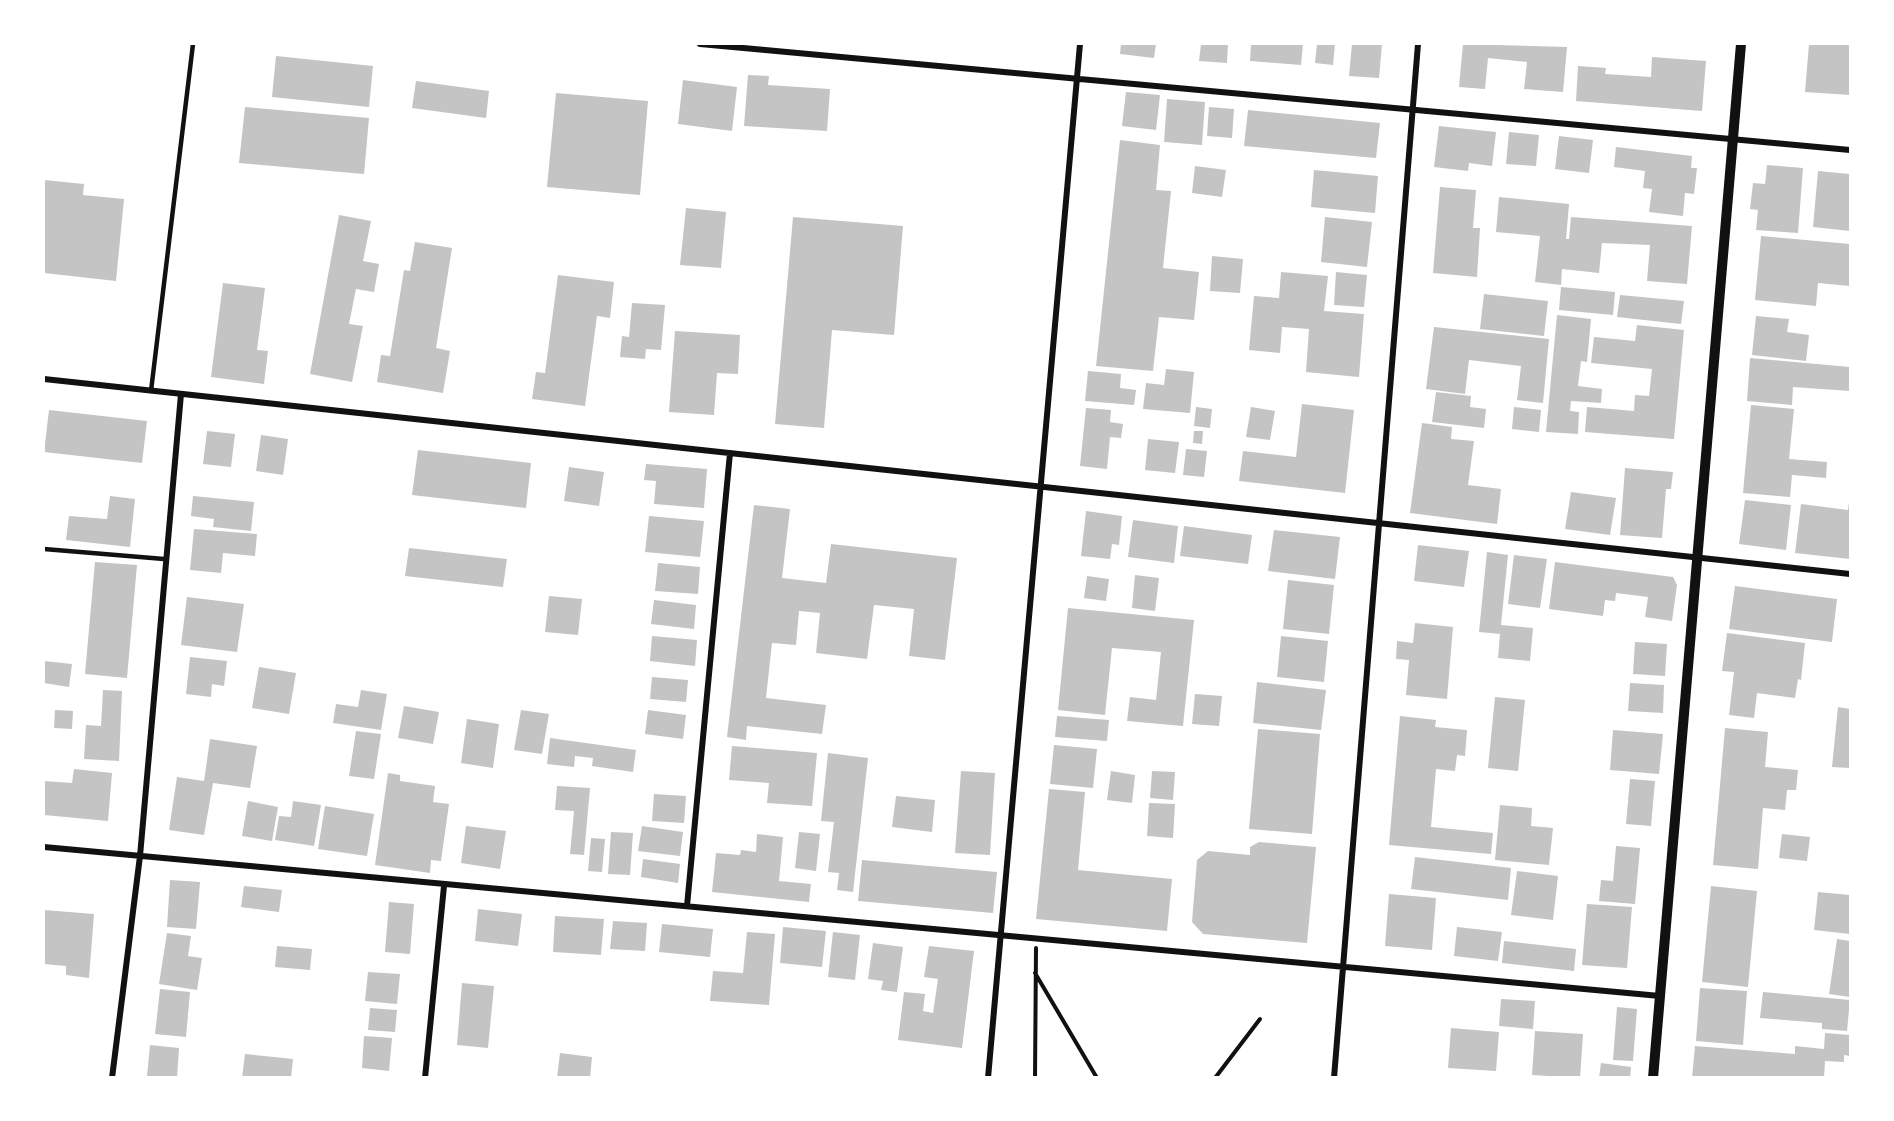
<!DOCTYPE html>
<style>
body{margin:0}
#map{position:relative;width:1894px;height:1121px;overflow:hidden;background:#fff;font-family:Overpass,sans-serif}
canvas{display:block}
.frame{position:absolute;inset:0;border:45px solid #fff;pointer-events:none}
</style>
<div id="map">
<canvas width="1894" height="1121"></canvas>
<div class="frame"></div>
</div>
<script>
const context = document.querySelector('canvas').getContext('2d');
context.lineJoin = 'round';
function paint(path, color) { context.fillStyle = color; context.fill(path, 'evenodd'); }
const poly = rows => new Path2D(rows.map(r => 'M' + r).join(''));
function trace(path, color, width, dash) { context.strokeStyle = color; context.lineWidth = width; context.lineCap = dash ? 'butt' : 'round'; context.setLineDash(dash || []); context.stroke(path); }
paint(poly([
 [1121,44,1156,44,1154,58,1120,54],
 [1201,44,1228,44,1227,63,1199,61],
 [1251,44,1303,44,1301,65,1250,61],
 [1317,44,1335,44,1333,65,1315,63],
 [1352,44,1382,44,1379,78,1349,76],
 [1463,44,1567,47,1563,92,1524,89,1527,62,1488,58,1485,89,1459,87],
 [1809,44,1850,44,1850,95,1805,92],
 [276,56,373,66,369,107,272,97],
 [1652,57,1706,61,1702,111,1576,101,1578,66,1606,68,1605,74,1651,77],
 [748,75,769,76,768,85,830,89,827,131,744,126],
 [683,80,737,87,732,131,678,124],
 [416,81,489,91,486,118,412,108],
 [1126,92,1160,95,1156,130,1122,126],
 [556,93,648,101,640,195,547,187],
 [1167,99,1205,102,1202,145,1164,142],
 [245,107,369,118,364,174,239,163],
 [1209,107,1234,109,1232,138,1207,136],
 [1248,110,1380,123,1376,158,1244,146],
 [1439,126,1496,132,1492,166,1469,163,1468,171,1434,167],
 [1509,132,1539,135,1536,166,1506,164],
 [1559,136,1593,140,1589,173,1555,169],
 [1120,140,1160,145,1156,190,1171,191,1163,268,1199,272,1194,320,1159,317,1153,371,1096,366],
 [1616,147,1692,156,1691,168,1697,168,1694,194,1685,193,1683,216,1649,212,1652,189,1643,188,1645,171,1614,167],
 [1767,165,1803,168,1798,233,1756,230,1758,210,1750,209,1753,183,1765,184],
 [1195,166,1226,170,1222,197,1192,193],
 [1314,170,1378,176,1375,213,1311,207],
 [1818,171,1850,174,1850,231,1813,227],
 [44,180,84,184,83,195,124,199,116,281,44,273],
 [1440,187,1476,190,1473,228,1480,228,1477,277,1433,273],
 [1499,197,1569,204,1566,239,1569,239,1571,217,1692,226,1687,284,1647,281,1650,245,1602,243,1599,273,1562,269,1561,285,1535,282,1540,236,1496,232],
 [686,208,726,212,721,268,680,265],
 [339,215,371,221,363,261,379,264,374,292,356,289,349,324,363,326,352,382,310,374],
 [793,217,903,226,894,335,832,330,824,428,775,424],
 [1325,217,1372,222,1367,267,1321,262],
 [1761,236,1850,244,1850,286,1818,283,1816,306,1755,300],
 [415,242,452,248,436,348,450,351,443,393,377,382,381,355,390,356,404,270,410,271],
 [1212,256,1243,259,1240,293,1210,291],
 [1281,272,1328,276,1324,311,1364,314,1359,377,1306,372,1309,329,1282,327,1280,353,1249,350,1254,296,1279,298],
 [1336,272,1367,275,1364,307,1334,305],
 [558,275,614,282,610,318,597,316,585,406,532,399,536,372,545,373],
 [223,283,265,288,257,350,268,351,264,384,211,377],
 [1561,287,1615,292,1613,315,1559,310],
 [1484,294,1548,301,1544,336,1480,329],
 [1620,295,1684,301,1681,324,1617,317],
 [632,303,665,305,661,350,646,349,645,359,620,357,622,336,629,337],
 [1557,315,1591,319,1587,362,1581,361,1578,386,1602,389,1601,403,1571,401,1570,411,1579,412,1578,434,1546,432],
 [1756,316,1789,319,1787,332,1809,335,1806,361,1752,355],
 [1637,325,1684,330,1674,439,1585,432,1587,407,1634,411,1635,395,1649,396,1652,369,1591,363,1594,337,1635,341],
 [1434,327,1549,339,1543,403,1517,400,1521,366,1469,360,1465,394,1426,389],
 [675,331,740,335,738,374,717,373,714,415,669,412],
 [1750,358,1850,367,1850,391,1793,387,1792,405,1747,401],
 [1166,369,1194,372,1190,413,1143,409,1146,383,1164,385],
 [1088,371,1121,374,1120,388,1136,390,1134,405,1085,401],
 [1436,392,1471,396,1470,407,1486,409,1484,428,1432,422],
 [1302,404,1354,410,1345,493,1239,481,1243,451,1296,457],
 [1751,405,1794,409,1789,459,1827,462,1826,478,1792,475,1790,497,1743,493],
 [1196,407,1212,409,1210,428,1194,426],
 [1251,407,1275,411,1270,440,1246,437],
 [1514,407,1541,410,1539,432,1512,429],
 [1086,408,1111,410,1110,422,1123,424,1121,438,1110,437,1107,469,1080,466],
 [49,410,147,421,142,463,44,452],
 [1422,423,1452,427,1451,439,1474,441,1468,485,1501,489,1497,524,1410,513],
 [207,431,235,434,231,467,203,464],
 [1194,431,1203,431,1202,444,1193,443],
 [261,435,288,439,283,475,256,471],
 [1148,439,1179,442,1175,473,1145,470],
 [1186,449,1207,451,1204,477,1183,475],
 [418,450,531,463,526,508,412,495],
 [646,464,707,469,704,508,654,504,656,481,644,480],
 [569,467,604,472,599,506,564,501],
 [1625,468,1673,472,1671,489,1666,489,1662,538,1620,535],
 [1571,492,1616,498,1610,535,1565,529],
 [110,496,135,499,130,547,66,540,69,516,107,519],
 [193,496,254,502,251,531,213,527,214,519,191,516],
 [1745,500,1791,505,1786,550,1739,544],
 [1849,502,1850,559,1795,553,1801,504,1848,510],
 [754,505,790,509,782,578,826,583,831,544,957,558,945,660,909,656,914,609,874,605,867,659,816,653,820,613,799,611,796,645,772,643,766,698,826,705,822,734,747,726,746,740,727,737],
 [1086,511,1122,516,1119,545,1112,544,1110,559,1081,556],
 [649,516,704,521,700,557,645,552],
 [1133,520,1178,526,1174,563,1128,557],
 [1184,526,1252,535,1248,564,1180,556],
 [194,529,257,534,255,556,223,553,221,573,190,570],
 [1274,530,1340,537,1335,579,1268,571],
 [1418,545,1469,551,1464,587,1414,581],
 [409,548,507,559,503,587,405,576],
 [1487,552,1508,555,1501,625,1533,628,1530,661,1498,658,1500,634,1479,632],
 [1514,555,1547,559,1540,608,1508,604],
 [95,562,137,565,127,678,85,674],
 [1555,562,1673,577,1677,585,1672,621,1645,617,1648,597,1616,593,1615,601,1605,600,1603,616,1549,609],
 [658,563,700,567,698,594,655,591],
 [1135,575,1159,578,1155,611,1132,608],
 [1087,576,1109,579,1106,601,1084,598],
 [1288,580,1334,585,1329,634,1283,629],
 [1735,586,1837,599,1832,642,1729,629],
 [549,596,582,599,578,635,545,632],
 [187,597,244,604,237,652,181,645],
 [654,600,696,605,694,629,651,624],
 [1068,608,1194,620,1183,726,1127,721,1130,697,1156,700,1161,652,1112,648,1105,715,1058,710],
 [1415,623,1453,627,1447,699,1406,695,1409,660,1396,659,1397,641,1413,643],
 [1727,633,1805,643,1801,680,1798,679,1795,698,1757,693,1754,718,1729,715,1734,672,1722,671],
 [652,636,697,640,695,666,650,661],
 [1281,636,1328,641,1324,682,1277,677],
 [1635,642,1667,644,1665,676,1633,674],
 [190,657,227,661,224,686,212,684,211,697,186,694],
 [44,661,72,664,69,687,44,683],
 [259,667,296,673,289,714,252,708],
 [652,677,688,680,686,702,650,699],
 [1257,682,1326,690,1321,730,1253,723],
 [1630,683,1664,685,1663,713,1628,711],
 [103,690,122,691,119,761,84,759,86,725,101,726],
 [361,690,387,694,381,730,333,723,336,704,358,707],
 [1195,694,1222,696,1219,726,1192,724],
 [1495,697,1525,700,1518,771,1488,768],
 [404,706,439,712,433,744,398,738],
 [1838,707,1850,709,1850,768,1832,767],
 [55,710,73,711,72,729,54,728],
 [521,710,549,714,542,754,514,750],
 [648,710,686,715,683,739,645,734],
 [1057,716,1109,720,1107,741,1055,737],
 [1400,716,1436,720,1435,727,1467,730,1465,756,1457,755,1455,771,1436,769,1431,827,1493,833,1491,854,1389,845],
 [467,719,499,724,493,768,461,763],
 [1725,728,1768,732,1765,767,1798,770,1796,790,1787,790,1785,810,1763,808,1758,869,1713,865],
 [1258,729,1320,734,1312,834,1249,829],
 [1613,730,1663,734,1659,774,1610,770],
 [356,731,381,734,374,779,349,776],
 [550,738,636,750,633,772,592,766,593,758,575,756,574,767,547,764],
 [210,739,257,746,250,788,213,783,204,835,169,830,177,777,204,781],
 [1054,745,1097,749,1093,788,1050,784],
 [732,746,817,753,812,806,767,803,769,783,729,780],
 [828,753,868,758,853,892,837,890,839,873,828,872,834,822,821,821],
 [74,769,112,773,108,821,44,815,44,781,72,783],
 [961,771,995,773,990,855,955,853],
 [1111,771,1135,775,1132,803,1107,800],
 [1152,771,1175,772,1173,800,1150,798],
 [388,773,400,775,400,781,435,786,433,802,449,804,441,861,431,860,430,873,375,865],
 [1630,779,1655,781,1651,826,1626,824],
 [557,786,590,788,584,855,570,854,574,811,555,810],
 [1049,789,1085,792,1078,870,1172,879,1167,931,1036,919],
 [654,794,686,796,684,823,652,821],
 [896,796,935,800,932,832,892,827],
 [248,801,278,807,272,841,242,836],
 [293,801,321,805,314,846,275,840,279,816,291,817],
 [1149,803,1175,804,1173,838,1147,836],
 [1500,805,1532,808,1531,826,1553,828,1549,865,1495,860],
 [325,806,374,814,367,856,318,849],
 [466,826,506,831,500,869,461,863],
 [642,826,683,832,680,856,638,851],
 [611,832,633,833,630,875,608,874],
 [799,832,820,834,816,871,795,868],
 [757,834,783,837,779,881,811,884,809,902,712,892,716,853,740,855,741,850,756,852],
 [1782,834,1810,837,1807,861,1779,858],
 [591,838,605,839,602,872,588,871],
 [1259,842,1316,847,1307,943,1203,934,1192,922,1197,860,1208,851,1250,855,1250,847],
 [1616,846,1640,848,1635,904,1599,901,1601,880,1613,881],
 [1415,857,1511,868,1508,900,1411,889],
 [643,859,680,864,678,883,641,877],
 [862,860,997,872,993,913,858,901],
 [1517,871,1558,876,1553,920,1511,915],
 [170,880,200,882,196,929,167,927],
 [244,886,282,890,279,912,241,907],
 [1711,886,1757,891,1748,987,1702,982],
 [1818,892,1850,895,1850,934,1814,930],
 [1389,894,1436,898,1432,950,1385,946],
 [389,902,414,904,410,954,385,952],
 [1587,904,1632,907,1627,968,1582,965],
 [478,909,522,914,518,946,475,941],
 [44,910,94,914,89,978,66,975,66,966,44,964],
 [555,916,604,919,601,955,553,952],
 [613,921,647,923,645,951,610,949],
 [662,924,713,929,710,957,659,952],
 [783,927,826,931,822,967,780,963],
 [1457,927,1502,932,1498,961,1454,956],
 [747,932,775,934,769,1005,710,1001,713,971,743,973],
 [833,932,860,935,855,980,828,977],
 [167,933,191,936,188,956,202,958,197,990,159,984],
 [1837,939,1850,941,1850,997,1829,994],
 [1504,941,1576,949,1574,971,1502,963],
 [873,943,903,947,897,992,881,990,883,981,868,979],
 [277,946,312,949,310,970,275,967],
 [929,946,974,951,962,1048,898,1040,904,992,925,994,923,1011,933,1013,938,979,924,977],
 [368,972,400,974,397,1004,365,1001],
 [462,983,494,986,488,1048,457,1045],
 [1700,988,1747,991,1743,1045,1696,1041],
 [160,989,190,992,186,1037,155,1034],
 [1763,992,1850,1000,1847,1031,1822,1029,1822,1023,1760,1018],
 [1501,999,1535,1001,1533,1029,1499,1026],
 [1617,1007,1637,1009,1633,1061,1613,1060],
 [370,1008,397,1010,395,1032,368,1030],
 [1451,1028,1499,1032,1496,1071,1448,1068],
 [1535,1031,1583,1034,1580,1078,1532,1075],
 [1825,1033,1850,1035,1850,1056,1844,1055,1844,1062,1825,1061,1824,1078,1692,1078,1695,1046,1795,1054,1795,1046,1824,1049],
 [364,1036,392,1038,389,1071,362,1068],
 [150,1045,179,1048,177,1078,147,1076],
 [560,1053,592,1057,590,1078,557,1078],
 [245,1054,293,1059,291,1078,242,1078],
 [1601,1063,1631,1067,1630,1078,1599,1078]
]), '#c4c4c4');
trace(poly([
 [1035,973,1097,1078],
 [1035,1078,1036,948],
 [1215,1078,1260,1019]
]), '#111', 4);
trace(poly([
 [151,391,193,44],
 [44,549,164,559]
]), '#111', 4.5);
trace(poly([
 [700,44,1850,150],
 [44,379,1850,574],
 [44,847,1660,996],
 [687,906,730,453],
 [112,1078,140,856,181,394],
 [425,1078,444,886],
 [988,1078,1080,44],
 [1334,1078,1418,44]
]), '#111', 6);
trace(poly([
 [1653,1078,1741,44]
]), '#111', 10);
</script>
